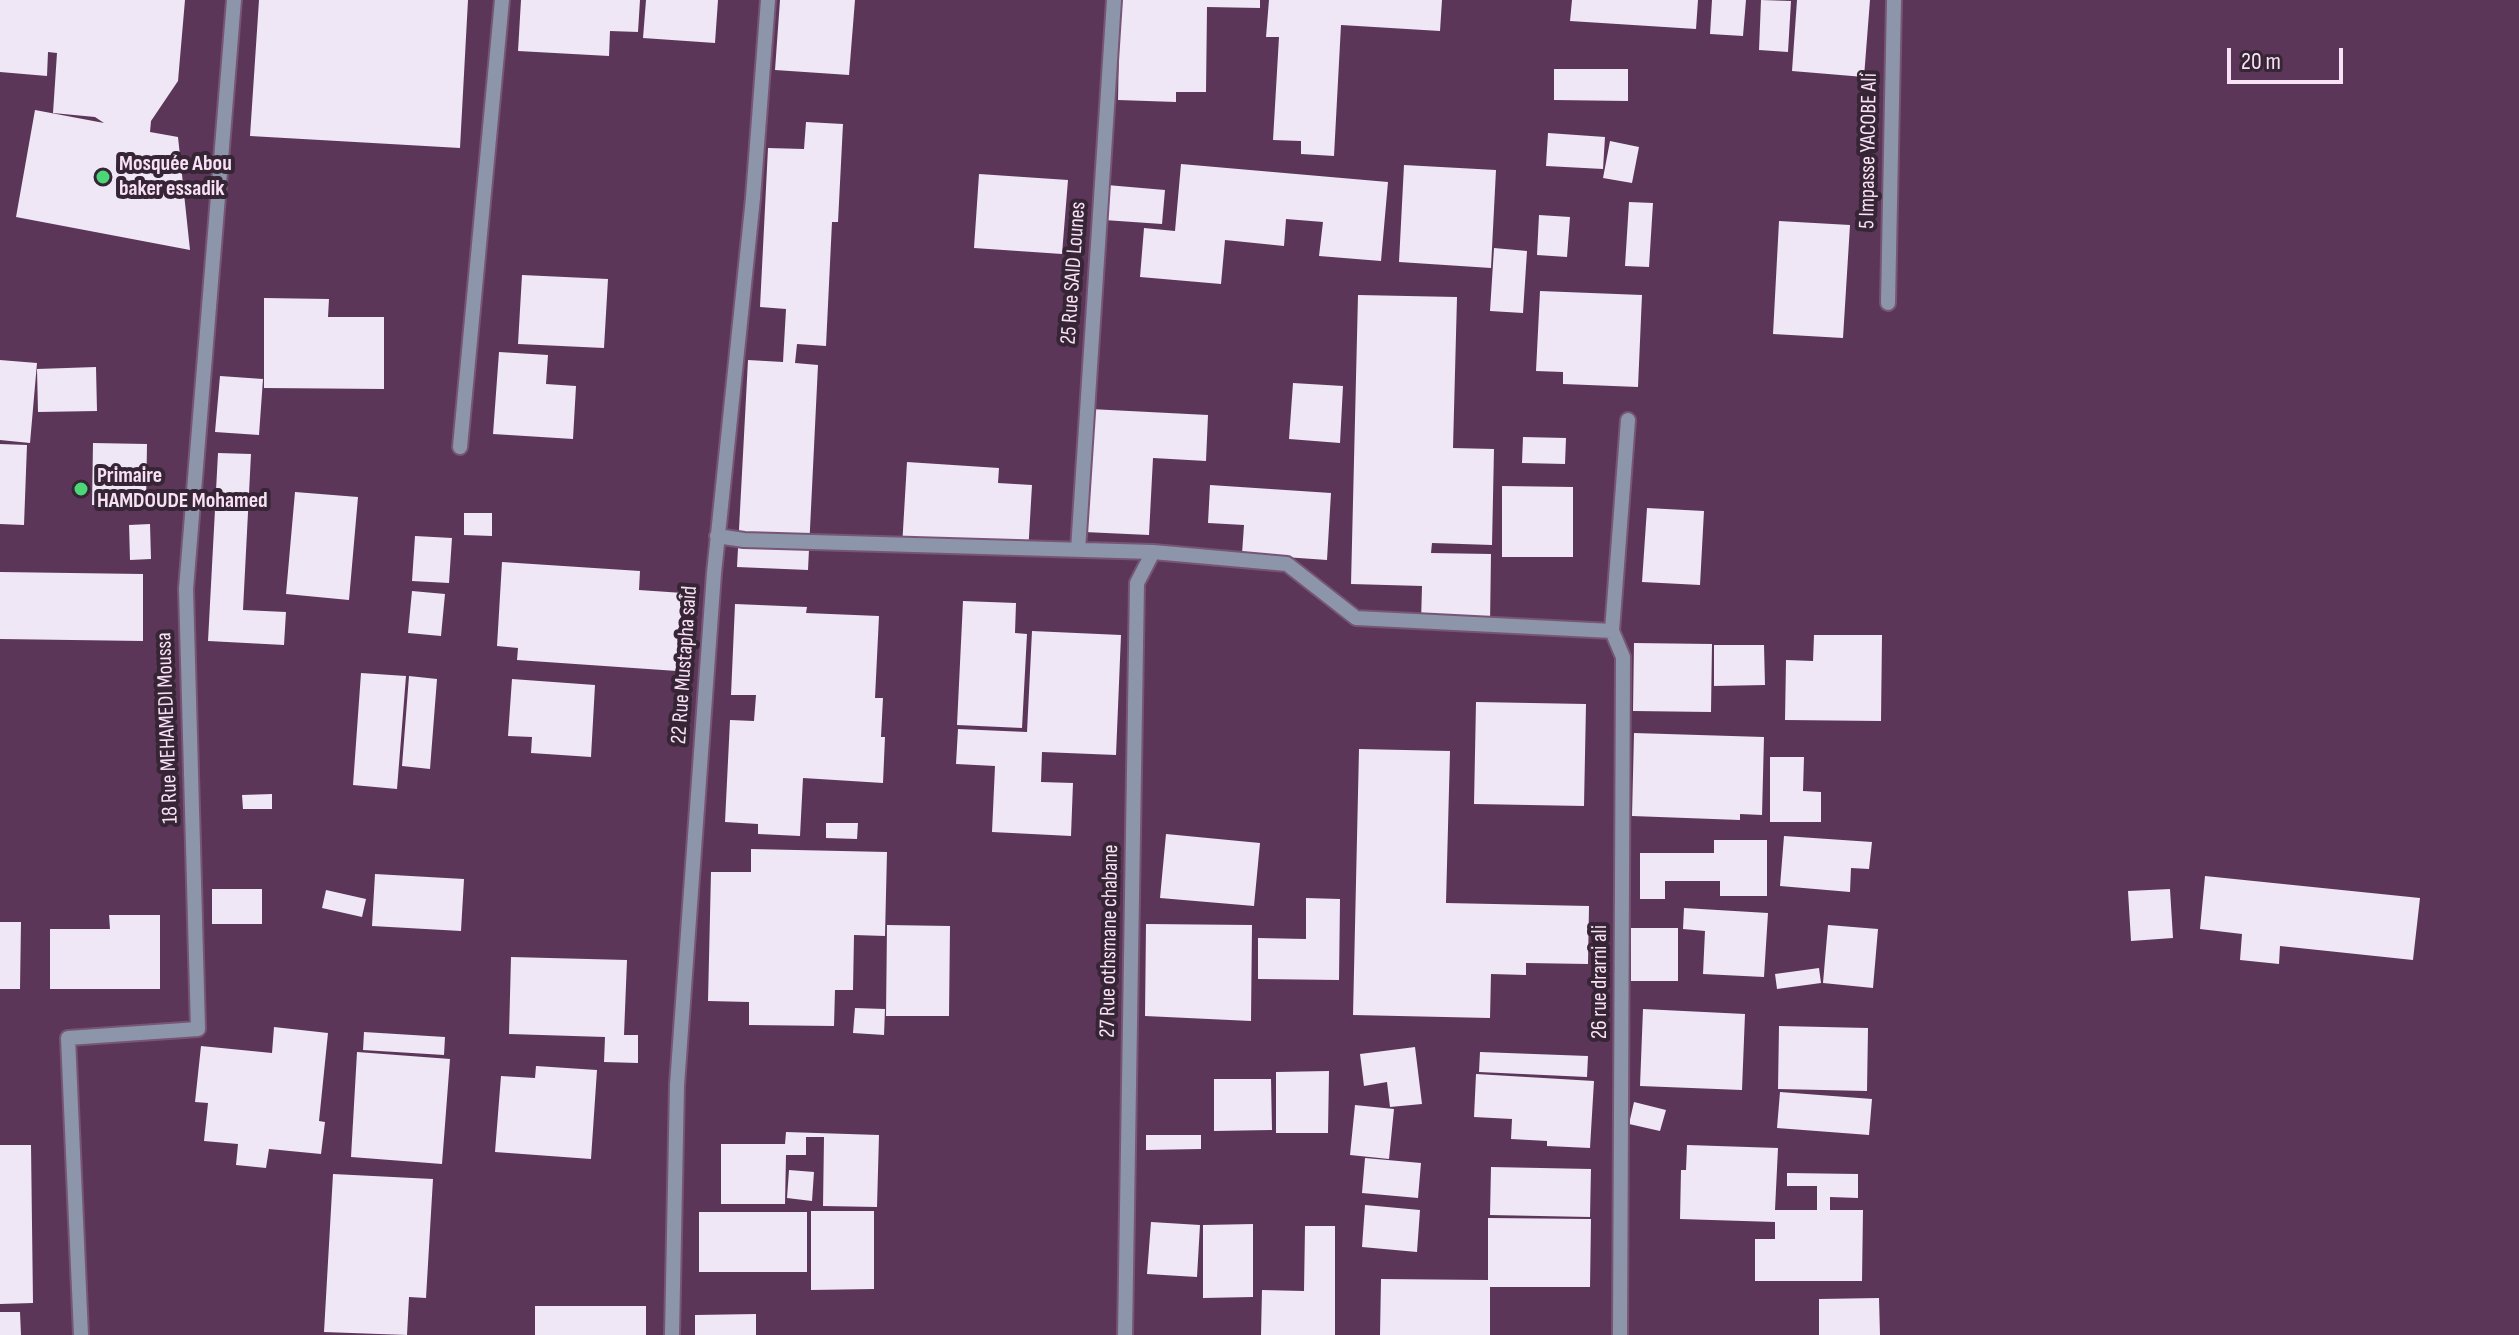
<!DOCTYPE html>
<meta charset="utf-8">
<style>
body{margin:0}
#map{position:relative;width:2519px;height:1335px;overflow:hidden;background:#5b3658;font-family:"Sofia Sans Condensed",sans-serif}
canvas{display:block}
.scale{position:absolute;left:2227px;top:48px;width:116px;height:36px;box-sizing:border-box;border:4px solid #f8e0f5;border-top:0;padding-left:10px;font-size:24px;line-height:28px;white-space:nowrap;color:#f8e0f5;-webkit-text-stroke:6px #362534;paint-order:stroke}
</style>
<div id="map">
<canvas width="2519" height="1335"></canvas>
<div class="scale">20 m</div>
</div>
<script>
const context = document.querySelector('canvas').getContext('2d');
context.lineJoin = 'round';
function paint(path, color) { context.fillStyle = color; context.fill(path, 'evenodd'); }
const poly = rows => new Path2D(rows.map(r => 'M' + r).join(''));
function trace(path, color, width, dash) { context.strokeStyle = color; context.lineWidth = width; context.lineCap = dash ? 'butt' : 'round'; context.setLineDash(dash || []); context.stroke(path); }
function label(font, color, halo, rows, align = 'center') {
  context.font = font + ' "Sofia Sans Condensed",sans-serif'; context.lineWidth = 8; context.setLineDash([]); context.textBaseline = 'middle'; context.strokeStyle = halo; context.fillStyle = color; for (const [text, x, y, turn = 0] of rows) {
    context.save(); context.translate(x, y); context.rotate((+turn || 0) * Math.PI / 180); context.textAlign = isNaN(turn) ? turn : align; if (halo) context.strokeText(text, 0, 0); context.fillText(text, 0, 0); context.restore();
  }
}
paint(poly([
 [0,0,185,0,178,81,151,121,150,132,178,137,190,250,16,217,35,110,104,123,95,117,53,113,57,53,48,52,47,76,0,72],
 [259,0,468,0,460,148,250,136],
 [521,0,640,0,638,32,610,31,609,56,518,51],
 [646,0,718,0,715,43,643,38],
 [780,0,855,0,849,75,775,70],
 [1120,0,1260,0,1260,8,1207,7,1206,92,1176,92,1176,102,1118,100],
 [1269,0,1442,0,1440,31,1341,25,1334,156,1301,154,1301,141,1273,140,1279,37,1266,37],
 [1572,0,1698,0,1696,29,1570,21],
 [1712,0,1746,0,1743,36,1710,34],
 [1761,0,1791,1,1788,52,1759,50],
 [1797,0,1870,0,1864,77,1792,71],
 [1554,69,1628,69,1628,101,1554,100],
 [806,122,843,124,838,222,832,222,826,346,797,344,795,363,818,365,808,570,737,567,748,360,783,362,786,309,760,307,768,148,804,149],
 [1548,133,1605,137,1603,169,1546,166],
 [1610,141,1639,147,1632,183,1603,178],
 [1181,164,1388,182,1381,261,1319,256,1323,222,1286,219,1284,246,1225,240,1221,284,1140,277,1144,228,1175,231],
 [1404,165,1496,170,1491,268,1399,262],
 [979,174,1068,180,1062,254,974,248],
 [1107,185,1165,190,1162,224,1104,220],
 [1629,202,1653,203,1649,267,1625,266],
 [1539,215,1570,217,1567,257,1537,255],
 [1779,221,1850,225,1843,338,1773,334],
 [1494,248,1527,251,1523,313,1490,311],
 [522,275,608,279,604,348,518,344],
 [1540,291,1642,295,1638,387,1563,384,1563,372,1536,371],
 [1358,295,1457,297,1453,448,1494,449,1492,545,1432,543,1431,553,1491,554,1490,624,1421,622,1422,586,1351,584],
 [264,298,329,299,328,317,384,317,384,389,264,388],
 [499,352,548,355,546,384,576,386,573,439,493,434],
 [0,360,37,363,30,443,0,440],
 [96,367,97,411,38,412,37,369],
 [220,376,263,379,259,435,215,432],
 [1293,383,1343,386,1340,443,1289,439],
 [1090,409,1208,415,1206,461,1153,458,1149,535,1084,532],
 [1523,437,1566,438,1565,464,1522,463],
 [93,443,147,444,146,506,92,505],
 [0,444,27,445,24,525,0,524],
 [218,453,251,454,243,610,286,612,284,645,208,641],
 [907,462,999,468,998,483,1032,485,1028,554,902,547],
 [1210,485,1331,493,1327,560,1242,554,1244,525,1208,523],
 [1502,486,1573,487,1573,557,1502,557],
 [295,492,358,497,349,600,286,594],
 [1647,508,1704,511,1700,585,1642,582],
 [464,513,492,513,492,536,464,535],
 [150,524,151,559,130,560,129,525],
 [415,536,452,538,449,583,412,581],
 [502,562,640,571,639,590,683,593,677,671,517,660,518,648,497,646],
 [0,572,143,574,143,641,0,639],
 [412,591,445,594,441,636,408,633],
 [963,601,1016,603,1015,633,1027,634,1022,728,957,725],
 [735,604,807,607,806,613,879,616,875,698,883,698,881,737,885,737,883,783,803,778,800,836,758,834,758,824,725,822,730,720,754,721,756,695,731,695],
 [1032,631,1121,635,1116,755,1042,752,1041,782,1073,783,1071,836,992,832,995,766,956,764,958,729,1027,732],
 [1814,635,1882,635,1881,721,1785,720,1786,660,1813,661],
 [1634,643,1712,644,1711,712,1633,711],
 [1714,645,1764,645,1765,685,1714,686],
 [361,673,406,676,397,789,353,785],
 [409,676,437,679,430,769,402,766],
 [512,679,595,685,591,757,531,753,532,737,508,736],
 [1476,702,1586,704,1584,806,1474,804],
 [1634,733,1764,737,1762,815,1740,814,1740,820,1632,816],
 [1359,749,1450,751,1446,903,1589,906,1588,964,1526,963,1526,975,1491,974,1490,1018,1353,1015],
 [1770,757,1804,757,1803,791,1821,792,1821,822,1770,822],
 [272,794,272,809,243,809,242,795],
 [826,823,858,823,857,839,826,838],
 [1166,834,1260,843,1254,906,1160,898],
 [1784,836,1872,842,1869,869,1851,868,1850,892,1780,886],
 [1714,840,1767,840,1767,896,1720,896,1720,881,1665,881,1665,899,1640,899,1640,853,1714,853],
 [751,849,887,852,885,936,854,935,853,990,835,990,834,1026,749,1025,749,1002,708,1001,711,872,751,872],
 [375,874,464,879,461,931,372,926],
 [2205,876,2420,898,2413,960,2280,946,2279,964,2240,960,2242,934,2200,929],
 [212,889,262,889,262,924,212,924],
 [2170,889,2173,938,2131,941,2128,891],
 [326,890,366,899,362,917,322,908],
 [1306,898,1340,899,1339,980,1258,979,1258,938,1306,939],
 [1684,908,1768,913,1764,977,1703,974,1705,931,1683,929],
 [109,915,160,915,160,989,50,989,50,929,110,929],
 [0,922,21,922,20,989,0,989],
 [1146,924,1252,925,1251,1021,1145,1016],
 [887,925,950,926,949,1016,886,1016],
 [1828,925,1878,929,1873,988,1823,983],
 [1631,928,1678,928,1678,981,1631,981],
 [511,957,627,960,624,1035,638,1035,638,1063,604,1062,605,1037,509,1034],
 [1819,968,1821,983,1777,989,1775,974],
 [855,1008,885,1009,884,1035,853,1033],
 [1643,1009,1745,1014,1742,1090,1640,1086],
 [1779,1026,1868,1028,1867,1091,1778,1089],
 [274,1027,328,1033,319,1121,325,1122,321,1154,269,1149,266,1168,236,1165,238,1144,204,1141,208,1103,195,1102,201,1046,272,1053],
 [364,1032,445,1037,444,1055,363,1050],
 [1415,1047,1422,1104,1390,1107,1387,1082,1364,1086,1360,1054],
 [357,1052,450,1059,442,1164,351,1157],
 [1480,1052,1588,1056,1587,1077,1479,1072],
 [536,1066,597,1070,591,1159,495,1152,501,1076,535,1078],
 [1329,1071,1328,1133,1276,1133,1276,1072],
 [1476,1074,1594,1081,1590,1148,1547,1146,1547,1141,1511,1139,1512,1119,1474,1117],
 [1214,1079,1271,1079,1272,1130,1214,1131],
 [1780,1092,1872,1099,1869,1135,1777,1128],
 [1634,1102,1666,1110,1660,1131,1629,1124],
 [1355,1105,1394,1109,1389,1159,1350,1155],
 [786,1132,879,1135,877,1207,823,1206,824,1137,806,1137,806,1155,786,1155,785,1204,721,1204,721,1144,785,1144],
 [1146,1135,1201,1135,1201,1149,1146,1150],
 [0,1145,31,1145,33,1303,0,1304],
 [1687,1145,1778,1148,1775,1210,1817,1210,1817,1186,1787,1186,1787,1173,1858,1174,1858,1198,1830,1197,1830,1210,1863,1210,1862,1281,1755,1281,1755,1239,1775,1239,1775,1222,1680,1219,1681,1170,1686,1170],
 [1365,1158,1421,1163,1418,1198,1362,1193],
 [1491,1167,1591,1169,1590,1217,1490,1215],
 [789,1170,814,1172,812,1201,787,1198],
 [333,1174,433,1179,426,1298,409,1297,407,1335,324,1332],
 [1365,1205,1420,1210,1417,1252,1362,1247],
 [811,1211,874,1211,874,1289,811,1290],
 [699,1212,807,1212,807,1272,699,1272],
 [1488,1218,1591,1219,1590,1287,1490,1287,1490,1335,1380,1335,1381,1279,1488,1280],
 [1151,1222,1200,1225,1197,1277,1147,1274],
 [1253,1224,1253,1297,1203,1298,1203,1225],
 [1305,1226,1335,1226,1335,1335,1261,1335,1262,1290,1304,1291],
 [1879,1298,1880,1335,1819,1335,1819,1299],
 [535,1306,646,1306,646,1335,535,1335],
 [0,1312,20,1312,21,1335,0,1335],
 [756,1314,756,1335,695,1335,695,1315]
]), '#efe6f6');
const minor = poly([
 [1888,303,1894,0],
 [460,447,502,0],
 [717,536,744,540,1153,552,1287,564,1356,618,1612,631],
 [1078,550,1114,0],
 [81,1335,68,1038,198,1029,186,589,234,0],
 [672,1335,677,1085,714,573,753,198,768,0],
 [1125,1335,1137,583,1153,552],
 [1620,1335,1623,657,1612,631,1628,420]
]);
trace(minor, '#775574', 18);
trace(minor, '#8d95ab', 14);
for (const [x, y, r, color] of [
 [103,177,8,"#4bd677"],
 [81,489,8,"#4bd677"]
]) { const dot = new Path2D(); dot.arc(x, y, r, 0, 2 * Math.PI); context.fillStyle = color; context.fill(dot); trace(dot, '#362534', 3); }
label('22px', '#f8e0f5', '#362534', [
 ["5 Impasse YACOBE Ali",1869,151,-89],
 ["25 Rue SAID Lounes",1074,273,-86],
 ["22 Rue Mustapha said",685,665,-86],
 ["18 Rue MEHAMEDI Moussa",168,728,-92],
 ["27 Rue othsmane chabane",1110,941,-89],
 ["26 rue drarni ali",1600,982,-90]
]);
label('bold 22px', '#f8e0f5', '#362534', [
 ["Mosquée Abou",119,164],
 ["baker essadik",119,189],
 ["Primaire",97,476],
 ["HAMDOUDE Mohamed",97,501]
], 'left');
</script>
